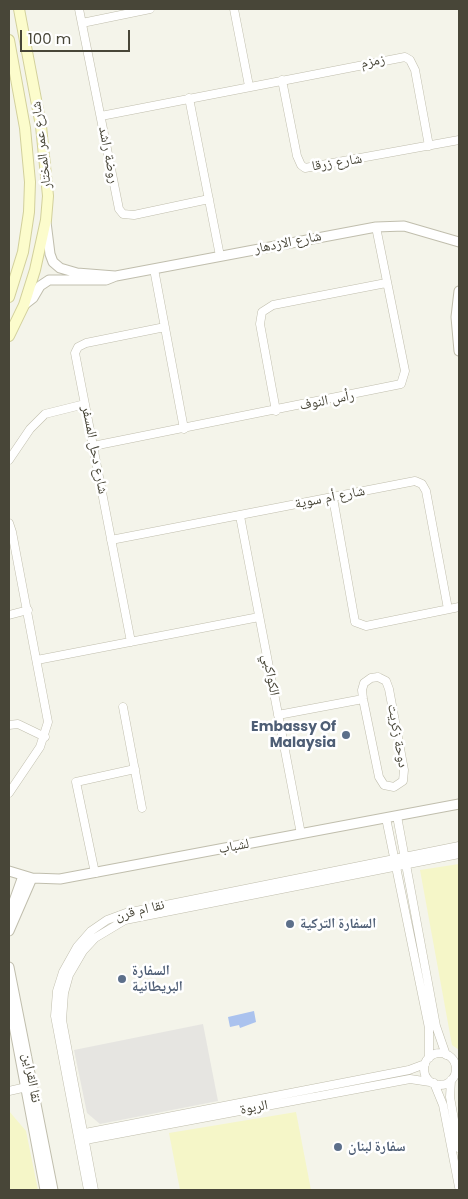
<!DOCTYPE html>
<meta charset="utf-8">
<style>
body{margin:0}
#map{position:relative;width:468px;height:1199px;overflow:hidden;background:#f4f4ea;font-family:Poppins,sans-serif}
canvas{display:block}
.frame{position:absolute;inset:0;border:10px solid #484638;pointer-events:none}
.scale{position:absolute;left:20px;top:30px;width:110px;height:22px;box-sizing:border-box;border:2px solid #484638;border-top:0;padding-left:6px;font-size:15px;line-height:18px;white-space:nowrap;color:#484638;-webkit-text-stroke:4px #fff;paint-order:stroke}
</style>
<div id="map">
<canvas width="468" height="1199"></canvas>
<div class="frame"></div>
<div class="scale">100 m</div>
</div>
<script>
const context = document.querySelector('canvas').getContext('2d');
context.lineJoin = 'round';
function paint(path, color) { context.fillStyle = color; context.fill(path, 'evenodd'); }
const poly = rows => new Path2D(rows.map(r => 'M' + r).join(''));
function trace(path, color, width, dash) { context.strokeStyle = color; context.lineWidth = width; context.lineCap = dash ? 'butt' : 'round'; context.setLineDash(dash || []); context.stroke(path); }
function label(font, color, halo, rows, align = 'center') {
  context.font = font + ' Poppins,"Noto Naskh Arabic",sans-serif'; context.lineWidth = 5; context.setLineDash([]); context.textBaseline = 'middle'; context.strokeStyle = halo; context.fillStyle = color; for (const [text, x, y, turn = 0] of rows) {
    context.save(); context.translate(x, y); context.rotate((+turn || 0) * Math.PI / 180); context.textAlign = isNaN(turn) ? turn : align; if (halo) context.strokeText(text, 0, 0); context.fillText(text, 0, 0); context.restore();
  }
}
paint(poly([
 [459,864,459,1050,452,1045,420,870],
 [9,1111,26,1131,38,1190,9,1190],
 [296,1112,311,1190,180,1190,169,1133]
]), '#f5f6c8');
paint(poly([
 [203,1024,218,1101,100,1124,87,1113,74,1050]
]), '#e6e5e1');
paint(poly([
 [254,1011,256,1022,240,1028,239,1025,230,1027,228,1017]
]), '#aac2ee');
const minor = poly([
 [79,9,119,209,123,214,134,215,209,199],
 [234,9,249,86],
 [82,23,150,9],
 [282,80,297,156,301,165,305,168,459,140],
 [189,98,220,256],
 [101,116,405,57,410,60,415,70,429,146],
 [154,269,184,429],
 [276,411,260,324,262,312,273,305,386,283],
 [93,446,401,384,405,371,376,227],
 [9,460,30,429,45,414,85,404],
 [333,498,355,622,366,626,459,607],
 [240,516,301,834],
 [9,523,12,532,48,722,40,747,9,793],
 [111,540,415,481,422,484,426,491,448,609],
 [9,615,28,610],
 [131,642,75,353,78,347,86,343,165,327],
 [37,660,259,617],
 [378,677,386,681,389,689,404,770,403,781,394,787,384,785,379,777,363,699,362,690,364,683,371,678,378,677],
 [123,707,142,808],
 [278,715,363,699],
 [9,725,18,724,45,737],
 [397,816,436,1026,446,1055],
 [386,818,429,1028,429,1058],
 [95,873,76,782,135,769],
 '424 1069a16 16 0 1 1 32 0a16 16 0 1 1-32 0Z',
 [451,1080,450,1097,459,1148],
 [434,1083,443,1105,459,1187],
 [9,1091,31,1086],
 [80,1134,409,1070,425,1064],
 [80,1141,410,1079,430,1082],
 [88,1190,55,1016,57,991,63,972,77,947,91,931,107,920,126,913,459,846],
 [94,1190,62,1020,64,993,69,975,83,951,95,938,125,920,459,854]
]);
const tertiary = poly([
 [46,222,50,254,53,262,60,268,77,273,115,276],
 [459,291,456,317,459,351],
 [24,305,33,298,40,286,49,280,106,280,116,276,376,227,404,226,459,242],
 [9,871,32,878,60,879,459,804],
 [9,915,23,876],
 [9,931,32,878],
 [9,967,53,1190],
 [9,999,45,1190]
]);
const secondary = poly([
 [9,40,25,128,30,182,29,212,23,252,9,297],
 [9,336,24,305,35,270,46,220,48,196,41,126,19,9]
]);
trace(minor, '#c0bead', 9);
trace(tertiary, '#c0bead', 11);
trace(secondary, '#d2d09b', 12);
trace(minor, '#fff', 8);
trace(tertiary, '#fff', 9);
trace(secondary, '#fcfccc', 10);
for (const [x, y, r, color] of [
 [346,735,5,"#5c6f8a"],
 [290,924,5,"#5c6f8a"],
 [122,979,5,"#5c6f8a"],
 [338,1147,5,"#5c6f8a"]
]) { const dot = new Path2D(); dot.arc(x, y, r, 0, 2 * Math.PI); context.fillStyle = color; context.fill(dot); trace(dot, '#fff', 2); }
label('14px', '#484638', '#fff', [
 ["زمزم",373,62,-11],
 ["شارع عمر المختار",42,145,-97],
 ["روضة راشد",108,155,79],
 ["شارع زرقا",337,163,-9],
 ["شارع الازدهار",288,243,-11],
 ["رأس النوف",327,401,-11],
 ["شارع دحل المسفر",94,450,79],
 ["شارع أم سوية",330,498,-11],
 ["الكواكبي",270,675,79],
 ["دوحة زكريت",397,736,80],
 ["لشباب",234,847,-11],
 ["نقا ام قرن",140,911,-14],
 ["نقا القراين",31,1078,79],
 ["الربوة",254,1108,-11]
]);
label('bold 14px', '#4e5e75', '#fff', [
 ["Embassy Of",336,727,"right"],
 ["Malaysia",336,743,"right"],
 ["السفارة التركية",300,924],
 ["السفارة",132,971],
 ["البريطانية",132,987],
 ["سفارة لبنان",348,1147]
], 'left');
</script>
